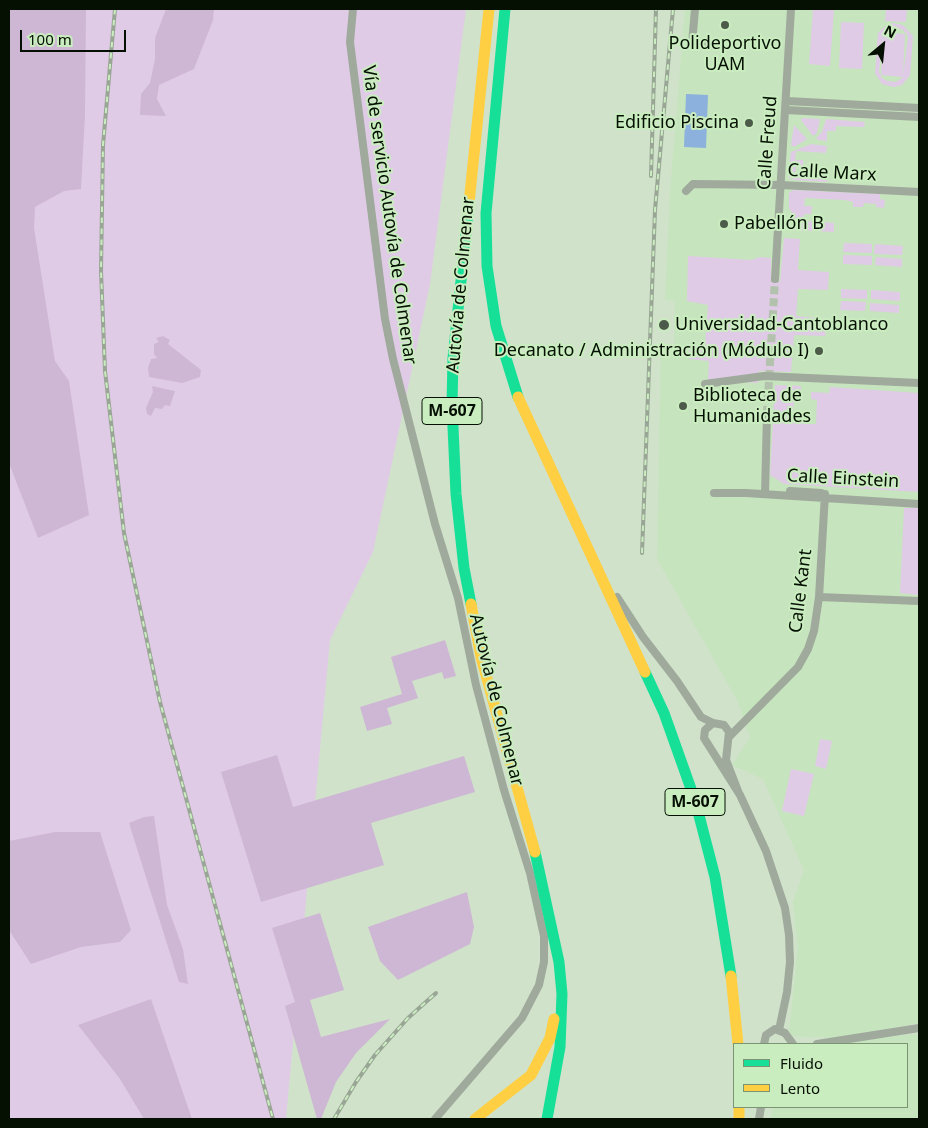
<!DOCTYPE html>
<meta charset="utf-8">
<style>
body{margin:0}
#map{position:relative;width:928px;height:1128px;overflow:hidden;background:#d0e2ca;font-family:"Noto Sans",sans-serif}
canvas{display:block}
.frame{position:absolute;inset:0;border:10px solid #051003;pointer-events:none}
.legend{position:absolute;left:733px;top:1043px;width:175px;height:65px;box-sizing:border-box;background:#caedc0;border:1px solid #7b9574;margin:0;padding:6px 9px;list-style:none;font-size:15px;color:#051003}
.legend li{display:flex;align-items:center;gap:10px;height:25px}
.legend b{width:25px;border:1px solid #7b9574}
.north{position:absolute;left:858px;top:20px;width:50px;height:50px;-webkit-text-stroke:4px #caedc0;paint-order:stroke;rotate:28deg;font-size:14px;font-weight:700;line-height:20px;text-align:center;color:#051003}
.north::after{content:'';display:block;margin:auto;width:18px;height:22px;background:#051003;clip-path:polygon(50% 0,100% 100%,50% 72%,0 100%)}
.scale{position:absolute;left:20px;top:30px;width:106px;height:22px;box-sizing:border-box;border:2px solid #051003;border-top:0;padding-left:6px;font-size:15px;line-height:18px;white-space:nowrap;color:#051003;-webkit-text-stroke:4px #caedc0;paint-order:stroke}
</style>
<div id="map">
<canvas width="928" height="1128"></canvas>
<div class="frame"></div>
<ul class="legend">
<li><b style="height:6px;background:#16e098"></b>Fluido</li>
<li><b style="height:6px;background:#ffcf43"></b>Lento</li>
</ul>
<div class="north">N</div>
<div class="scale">100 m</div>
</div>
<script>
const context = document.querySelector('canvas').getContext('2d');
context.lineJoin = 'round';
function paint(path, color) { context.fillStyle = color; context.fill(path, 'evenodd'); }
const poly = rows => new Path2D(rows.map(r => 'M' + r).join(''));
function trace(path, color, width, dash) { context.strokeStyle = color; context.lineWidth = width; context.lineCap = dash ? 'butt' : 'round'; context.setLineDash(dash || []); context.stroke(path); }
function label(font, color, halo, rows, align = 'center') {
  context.font = font + ' "Noto Sans",sans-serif'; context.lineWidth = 4; context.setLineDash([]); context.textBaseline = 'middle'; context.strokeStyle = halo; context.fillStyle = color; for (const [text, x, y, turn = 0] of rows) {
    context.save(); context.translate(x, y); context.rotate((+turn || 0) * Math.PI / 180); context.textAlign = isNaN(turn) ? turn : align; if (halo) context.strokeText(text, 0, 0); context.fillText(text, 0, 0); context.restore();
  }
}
paint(poly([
 [685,9,919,9,919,1023,833,1038,793,1036,789,1032,798,947,793,902,804,870,763,779,732,765,750,738,738,702,657,559,661,345,674,346,675,301,665,300,670,192],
 [917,1034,919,1036,919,1119,771,1119,772,1107,907,1107,907,1044,841,1044,856,1040]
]), '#c6e4bd');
paint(poly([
 [9,9,466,9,430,284,373,552,330,640,286,1119,9,1119],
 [813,9,834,9,830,66,809,64],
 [886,9,907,9,906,22,885,21],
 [841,22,864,23,862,69,839,68],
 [892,23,903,25,913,36,910,75,902,85,894,87,882,84,875,73,878,33,884,27],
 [895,27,903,30,908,36,903,76,905,34,884,32],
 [883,33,881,75,903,77,896,82,887,81,882,78,879,72],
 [802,118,820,119,817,133,813,136,801,120],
 [826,119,865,122,864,127,836,126,836,131,827,131,827,141,818,140,816,138,822,132],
 [794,125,807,139,794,147,791,145],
 [811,144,827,146,826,153,796,151,795,160,803,160,803,167,796,167,795,174,827,177,827,182,794,180,788,177,791,152],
 [793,190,880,194,880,199,885,200,884,208,876,207,876,204,864,203,863,207,853,207,853,202,845,200,805,198,804,206,812,206,811,214,804,214,803,221,834,223,834,232,795,230,794,216,789,208,789,193],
 [784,238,800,239,798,270,829,272,828,290,798,289,796,316,827,319,825,336,794,335,791,372,759,371,758,383,708,380,709,361,689,359,690,345,705,346,708,305,687,301,688,256,751,260,760,257,771,258,771,280,780,282],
 [844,243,872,244,872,253,843,252],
 [875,244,903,246,902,255,874,254],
 [843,255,872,256,872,265,843,264],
 [876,257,902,259,902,267,875,265],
 [841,289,867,290,867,299,841,298],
 [871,290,900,292,900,301,871,299],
 [841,301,866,302,865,311,840,310],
 [870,303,899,305,899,313,870,311],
 [775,385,801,386,800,399,794,399,792,423,800,424,801,416,808,416,808,424,816,424,817,400,811,399,811,392,829,393,830,387,919,393,919,492,784,484,770,475],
 [904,508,919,508,919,595,900,593],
 [820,739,832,741,826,769,815,766],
 [791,769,814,774,804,816,782,811]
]), '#e0cbe6');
paint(poly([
 [9,9,86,9,85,115,81,189,64,191,35,207,34,228,55,361,69,381,89,515,38,538,9,463],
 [166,9,214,9,213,20,194,69,159,85,157,99,166,116,140,115,141,94,150,83,155,59,155,38],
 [163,336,170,340,168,344,201,370,200,377,182,383,149,377,148,368,151,359,157,358,154,354,154,344,159,342,156,338],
 [152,386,175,391,170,406,165,405,162,409,155,408,151,416,147,414,146,408,153,392],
 [445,640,456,676,444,679,442,672,412,681,418,698,387,708,392,724,367,731,360,707,402,694,391,657],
 [277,755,293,807,464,756,475,792,371,823,384,865,261,902,221,772],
 [154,816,167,905,183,949,188,984,179,982,129,823,144,817],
 [55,832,100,832,131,930,120,942,81,947,31,964,9,930,9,841],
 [467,892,474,927,470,944,398,980,380,961,368,927],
 [320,913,344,990,310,1000,321,1037,390,1019,356,1053,336,1082,321,1119,317,1119,285,1006,295,1002,272,928],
 [151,999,192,1119,144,1119,120,1079,78,1025]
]), '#ceb7d4');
paint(poly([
 [686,94,708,95,706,148,684,147]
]), '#8bb1dc');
trace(poly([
 [767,414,775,279]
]), '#b2c2ac', 8, [8, 4]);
trace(poly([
 [353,9,350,42,385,319,393,359,435,524,458,598,476,685,504,790,530,873,544,936,544,962,539,985,522,1018,435,1119],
 [695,9,692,44,717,46],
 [787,101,919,108],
 [786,110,919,117],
 [686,191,693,184,781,185,919,192],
 [775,279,791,9],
 [705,384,764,376,919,383],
 [790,491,821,493],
 [714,493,746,493,919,504],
 [765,494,767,414],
 [617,597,643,637,677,681,701,717,713,723],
 [819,597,919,601],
 [729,737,798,667,808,649,814,631,819,597,825,494],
 [738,791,726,760,729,732,724,725,713,723,705,730,704,738,740,795,766,851,785,908,789,935,790,962,787,992,779,1030],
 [764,1044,766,1035,775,1029,785,1033,793,1044],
 [817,1044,919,1028],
 [759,1119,761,1107]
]), '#9fa99c', 8);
trace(poly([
 [505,9,486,213,487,266,496,326,518,397],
 [468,213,453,358,452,405,456,494,464,568,471,604],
 [645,672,664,713,695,800,715,877,731,976],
 [535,852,559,962,562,994,560,1047,547,1119]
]), '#16e098', 11);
trace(poly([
 [468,213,489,9],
 [518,397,645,672],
 [471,604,481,657,535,852],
 [731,976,738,1044],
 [739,1107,739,1119],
 [475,1119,531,1075,550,1038,554,1019]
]), '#ffcf43', 11);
const rail = poly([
 [115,9,103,145,101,271,105,371,124,533,160,702,273,1119],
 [651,176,656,9],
 [642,553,655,210,673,9],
 [334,1119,356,1082,375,1055,408,1018,436,993]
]);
trace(rail, '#99a595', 4);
trace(rail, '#caedc0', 2, [5.5]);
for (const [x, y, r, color] of [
 [725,25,5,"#4c5a49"],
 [749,123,5,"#4c5a49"],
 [724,224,5,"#4c5a49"],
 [664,325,6,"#4c5a49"],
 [819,351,5,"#4c5a49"],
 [683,406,5,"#4c5a49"]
]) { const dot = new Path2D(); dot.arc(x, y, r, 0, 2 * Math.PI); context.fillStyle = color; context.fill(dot); trace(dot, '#caedc0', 2); }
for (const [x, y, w] of [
 [452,411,60],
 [695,802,60]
]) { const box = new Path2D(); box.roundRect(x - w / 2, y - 13.5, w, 27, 4); context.fillStyle = '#caedc0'; context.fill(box); trace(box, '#051003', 1); }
label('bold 16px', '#051003', null, [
 ["M-607",452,411],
 ["M-607",695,802]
]);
label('18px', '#051003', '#caedc0', [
 ["Polideportivo",725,44,"center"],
 ["UAM",725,65,"center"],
 ["Edificio Piscina",739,123,"right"],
 ["Pabellón B",734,224],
 ["Universidad-Cantoblanco",675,325],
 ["Decanato / Administración (Módulo I)",809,351,"right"],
 ["Biblioteca de",693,396],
 ["Humanidades",693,417]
], 'left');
label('18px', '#051003', '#caedc0', [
 ["Calle Freud",768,143,-86],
 ["Calle Marx",832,173,3],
 ["Vía de servicio Autovía de Colmenar",389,215,82],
 ["Autovía de Colmenar",461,285,-85],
 ["Calle Einstein",843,479,3],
 ["Calle Kant",801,591,-83],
 ["Autovía de Colmenar",496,700,76]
]);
</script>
